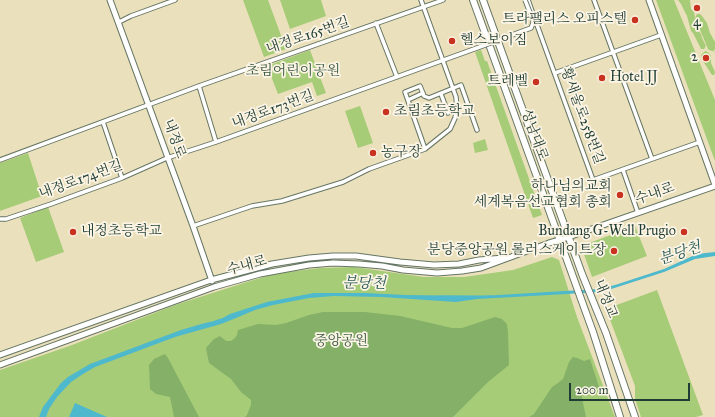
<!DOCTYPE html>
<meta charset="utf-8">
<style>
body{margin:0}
#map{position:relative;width:715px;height:417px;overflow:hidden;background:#ebe0bc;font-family:"IM FELL Great Primer",serif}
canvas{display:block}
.scale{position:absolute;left:569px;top:383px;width:121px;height:18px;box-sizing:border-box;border:2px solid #1f3d34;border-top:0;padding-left:5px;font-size:12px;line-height:14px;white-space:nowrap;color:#1f3d34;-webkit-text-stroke:3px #fcf5e5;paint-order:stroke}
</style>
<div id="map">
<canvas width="715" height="417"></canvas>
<div class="scale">200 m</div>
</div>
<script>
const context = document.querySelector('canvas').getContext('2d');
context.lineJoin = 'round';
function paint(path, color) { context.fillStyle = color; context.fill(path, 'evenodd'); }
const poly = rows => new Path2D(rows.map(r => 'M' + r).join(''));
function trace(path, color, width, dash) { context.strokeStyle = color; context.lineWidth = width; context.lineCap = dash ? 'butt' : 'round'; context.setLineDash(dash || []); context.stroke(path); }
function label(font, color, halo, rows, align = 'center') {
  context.font = font + ' "IM FELL Great Primer","Noto Serif KR",serif'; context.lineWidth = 3.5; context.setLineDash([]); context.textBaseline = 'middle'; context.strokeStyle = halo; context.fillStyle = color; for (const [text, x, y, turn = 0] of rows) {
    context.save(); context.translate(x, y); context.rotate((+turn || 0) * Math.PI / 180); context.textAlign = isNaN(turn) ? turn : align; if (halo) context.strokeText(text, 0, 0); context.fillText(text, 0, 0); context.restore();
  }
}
paint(poly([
 [243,0,268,0,286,49,264,57],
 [280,0,321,0,326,16,290,29],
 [656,0,674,0,715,100,715,161],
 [678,0,690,0,691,9,694,12,695,18,697,14,700,14,702,16,707,23,710,33,715,42,715,50,713,50,715,52,709,50,708,49,698,25,698,30,701,34,702,38,706,46,704,49,701,49,693,33,691,31,687,16,681,4],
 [310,50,326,93,317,96,312,82,278,94,267,66],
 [481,50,485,61,487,61,542,215,533,218,475,52],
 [705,51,708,52,711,56,711,63,715,72,714,75,712,75,701,58,701,55],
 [360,106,373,143,358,148,345,111],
 [485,139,488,150,475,153,473,143],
 [28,153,42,196,0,211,0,163],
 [48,207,64,252,36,262,20,218],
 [635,226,647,256,592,277,581,246],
 [552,257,559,260,577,317,615,417,0,417,0,370,72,345,175,305,250,281,274,274,288,272,320,268,354,267,424,277,464,277,513,270],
 [657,290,703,415,696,417,641,417,635,399,635,386,606,309]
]), '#a6cc77');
paint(poly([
 [323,312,365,312,400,316,452,328,462,328,495,317,502,319,507,324,508,333,509,365,488,382,453,417,245,417,247,415,251,405,251,400,241,392,231,379,209,363,206,348,214,339,220,336,226,341,231,341,235,338,237,335,238,330,258,324,276,325,286,323,309,315],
 [165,354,168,358,199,417,174,417,170,397,156,394,150,389,149,365,154,359],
 [573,357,577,358,584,361,590,359,599,387,581,393,586,417,529,417,534,414,552,387,558,383,563,379,569,362]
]), '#84b068');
paint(poly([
 [715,252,715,256,695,259,664,272,602,292,477,299,456,302,382,297,334,296,309,298,273,305,255,310,236,318,221,324,175,337,95,367,83,374,71,382,57,397,49,409,46,417,39,417,43,407,61,383,68,377,90,364,181,330,205,323,219,320,230,314,267,302,314,293,365,293,405,295,482,296,598,289,615,285,664,269,697,254],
 [75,403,107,417,69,417]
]), '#4eb8cc');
trace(poly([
 [441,296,492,296],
 [215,321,221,319]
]), '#4eb8cc', 1);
const street = poly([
 [528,0,593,180,700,142],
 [594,0,652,159],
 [119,22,131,16,175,0],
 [376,23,397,77],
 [555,73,661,35],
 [199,86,216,142],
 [441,94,448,113],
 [408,100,423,93],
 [103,122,122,178],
 [425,149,405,92,420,86,424,96,429,98,461,85,477,130],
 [0,160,199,86,443,0],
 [623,170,638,213],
 [0,219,6,219,51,204,122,178,167,158,216,142,477,48],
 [193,226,252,206,282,201,343,182,369,169,425,149,450,129,455,118,457,109,456,97,421,0]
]);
const secondary = poly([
 [110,0,193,226,212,281],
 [649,0,715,185],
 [0,355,211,280,272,264,309,258,333,256,356,256,400,262,434,265,459,264,479,260,504,258],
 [0,365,214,287,260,274,309,265,333,263,359,264,382,266,403,270,437,273,462,271,481,268,549,243,560,240,715,186]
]);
const primary = poly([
 [473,0,593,332,620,417],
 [483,0,582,274,606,333,635,417]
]);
trace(street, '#667664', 5.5);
trace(secondary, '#667664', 7);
trace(primary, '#667664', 8);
trace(street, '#fff', 3.5);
trace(secondary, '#fff', 5);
trace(primary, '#fff', 6);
const streetBridge = poly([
 [477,48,531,28,533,23,533,20,525,0]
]);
const secondaryBridge = poly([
 [532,18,540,15]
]);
trace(streetBridge, '#667664', 5.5, []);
trace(secondaryBridge, '#667664', 7, []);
trace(streetBridge, '#fff', 3.5);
trace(secondaryBridge, '#fff', 5);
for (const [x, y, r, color] of [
 [697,8,4,"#c8321e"],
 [635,20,4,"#c8321e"],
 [452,41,4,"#c8321e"],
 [706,58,4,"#c8321e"],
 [602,78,4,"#c8321e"],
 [536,82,4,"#c8321e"],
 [386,112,4,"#c8321e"],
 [373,153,4,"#c8321e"],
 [620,195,4,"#c8321e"],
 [73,232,4,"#c8321e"],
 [684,232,4,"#c8321e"],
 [614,251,4,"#c8321e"]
]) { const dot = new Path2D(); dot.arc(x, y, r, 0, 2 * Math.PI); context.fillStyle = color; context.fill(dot); trace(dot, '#fcf5e5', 1.5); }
label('14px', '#1f3d34', '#fcf5e5', [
 ["트라팰리스 오피스텔",627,20],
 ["4",697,23,"center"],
 ["헬스보이짐",460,41,"left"],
 ["2",698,58],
 ["Hotel JJ",610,78,"left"],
 ["트레벨",528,82],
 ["초림초등학교",394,112,"left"],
 ["농구장",381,153,"left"],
 ["하나님의교회",612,187],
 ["세계복음선교협회 총회",612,203],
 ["내정초등학교",81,232,"left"],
 ["Bundang G-Well Prugio",676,232],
 ["분당중앙공원 롤러스케이트장",606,251]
], 'right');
label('14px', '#1f3d34', '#fcf5e5', [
 ["내정로165번길",308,36,-19],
 ["내정로173번길",273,110,-20],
 ["황새울로258번길",582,116,70],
 ["성남대로",534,135,70],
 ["내정로",174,139,70],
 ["내정로174번길",81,180,-20],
 ["수내로",655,194,-19],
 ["수내로",247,266,-15],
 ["내정교",605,299,68]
]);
label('14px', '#3a5a41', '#fcf5e5', [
 ["초림어린이공원",293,72],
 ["중앙공원",341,342]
]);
label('italic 15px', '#2b5c5a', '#fcf5e5', [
 ["분당천",680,254,-18],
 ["분당천",364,284,1]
]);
</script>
